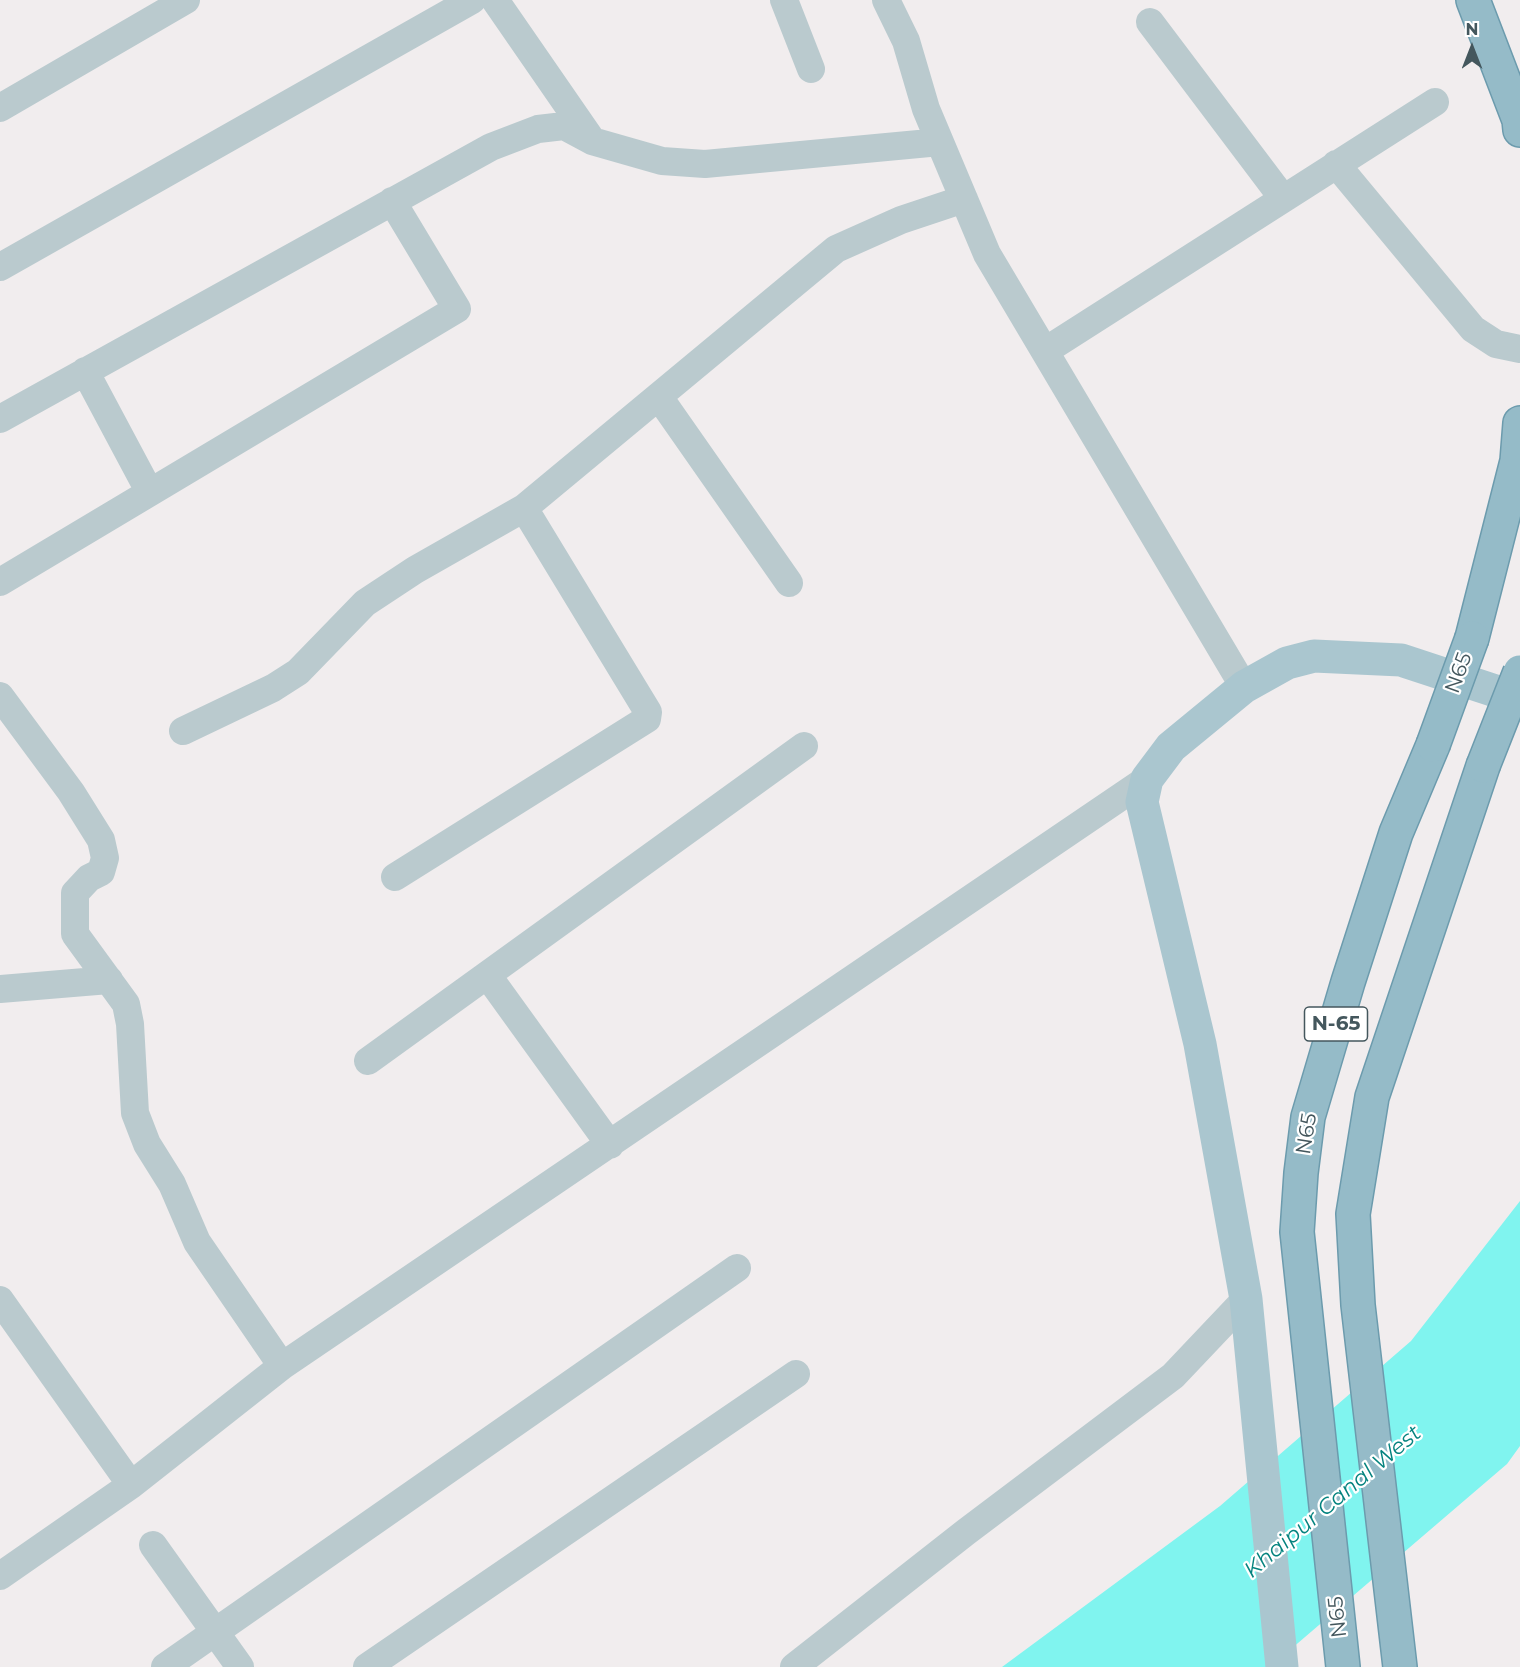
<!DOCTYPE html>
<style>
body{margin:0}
#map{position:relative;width:1520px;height:1667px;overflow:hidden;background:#f1edee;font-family:Montserrat,sans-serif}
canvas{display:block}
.north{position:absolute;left:1442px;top:18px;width:60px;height:60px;-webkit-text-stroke:4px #fff;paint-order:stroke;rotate:0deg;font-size:16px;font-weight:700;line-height:24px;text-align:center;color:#44575d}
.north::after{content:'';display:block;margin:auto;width:21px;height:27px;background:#44575d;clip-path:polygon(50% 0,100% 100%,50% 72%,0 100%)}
</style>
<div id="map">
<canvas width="1520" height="1667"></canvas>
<div class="north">N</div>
</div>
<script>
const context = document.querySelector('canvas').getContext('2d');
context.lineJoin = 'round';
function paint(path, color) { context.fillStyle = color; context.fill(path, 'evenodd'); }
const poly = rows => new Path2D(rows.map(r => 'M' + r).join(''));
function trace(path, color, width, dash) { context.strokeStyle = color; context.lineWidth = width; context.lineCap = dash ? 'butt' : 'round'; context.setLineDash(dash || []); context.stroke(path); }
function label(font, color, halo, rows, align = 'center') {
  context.font = font + ' Montserrat,sans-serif'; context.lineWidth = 4.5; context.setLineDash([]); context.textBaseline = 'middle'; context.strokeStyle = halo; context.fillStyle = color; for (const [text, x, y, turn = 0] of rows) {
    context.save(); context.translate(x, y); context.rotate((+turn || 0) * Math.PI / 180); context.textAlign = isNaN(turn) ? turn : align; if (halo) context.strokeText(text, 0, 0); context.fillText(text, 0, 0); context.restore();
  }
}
paint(poly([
 [1520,1201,1520,1446,1507,1464,1270,1667,1002,1667,1220,1506,1411,1341]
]), '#80f4ef');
const trunk = poly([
 [1473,0,1519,120,1520,130],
 [1472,638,1517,461,1520,423],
 [1343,1667,1297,1232,1301,1173,1308,1117,1348,982,1396,833,1433,745],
 [1400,1667,1358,1305,1353,1214,1372,1097,1483,766]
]);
trace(trunk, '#6c9bad', 36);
trace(poly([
 [495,0,591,139],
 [784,0,811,69],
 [886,0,906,41,926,109,987,254,1244,687],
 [1150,22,1282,197],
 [0,108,186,0],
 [1336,164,1473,329,1496,344,1520,349],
 [0,267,472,0],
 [1045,351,1435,102],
 [85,371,149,491],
 [659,397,789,583],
 [0,419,491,147,538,129,564,126,592,141,662,161,705,164,940,142],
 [0,582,457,309,392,201],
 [0,696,71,792,101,840,105,858,101,872,89,878,75,893,75,934,126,1004,130,1024,135,1113,147,1144,172,1184,197,1242,282,1366],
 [183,731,273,688,298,672,365,603,415,570,524,508,836,249,901,220,964,199],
 [395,877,647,719,648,712,524,508],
 [488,976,610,1145],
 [0,989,109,980],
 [368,1061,804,746],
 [0,1300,131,1485],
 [153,1545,240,1667],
 [0,1576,131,1485,282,1366,1147,779],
 [165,1667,737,1268],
 [367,1667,796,1374],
 [794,1667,966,1532,1173,1376,1246,1299]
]), '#bacace', 28);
trace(poly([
 [1282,1667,1246,1299,1200,1044,1142,802,1147,779,1171,747,1244,687,1287,663,1314,656,1401,660,1520,699]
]), '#aac6cf', 33);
trace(trunk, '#95bbc8', 33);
const trunkBridge = poly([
 [1433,745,1472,638],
 [1483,766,1520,672]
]);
trace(trunkBridge, '#6c9bad', 36, []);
trace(trunkBridge, '#95bbc8', 33);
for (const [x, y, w] of [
 [1336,1024,63]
]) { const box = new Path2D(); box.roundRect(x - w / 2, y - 17, w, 34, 4.5); context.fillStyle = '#fff'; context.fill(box); trace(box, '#44575d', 1.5); }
label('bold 20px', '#44575d', null, [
 ["N-65",1336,1024]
]);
label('21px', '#44575d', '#fff', [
 ["N65",1459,673,-70],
 ["N65",1307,1134,-81],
 ["N65",1338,1617,-96]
]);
label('italic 22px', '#05837f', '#fff', [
 ["Khaipur Canal West",1333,1502,-40]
]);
</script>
